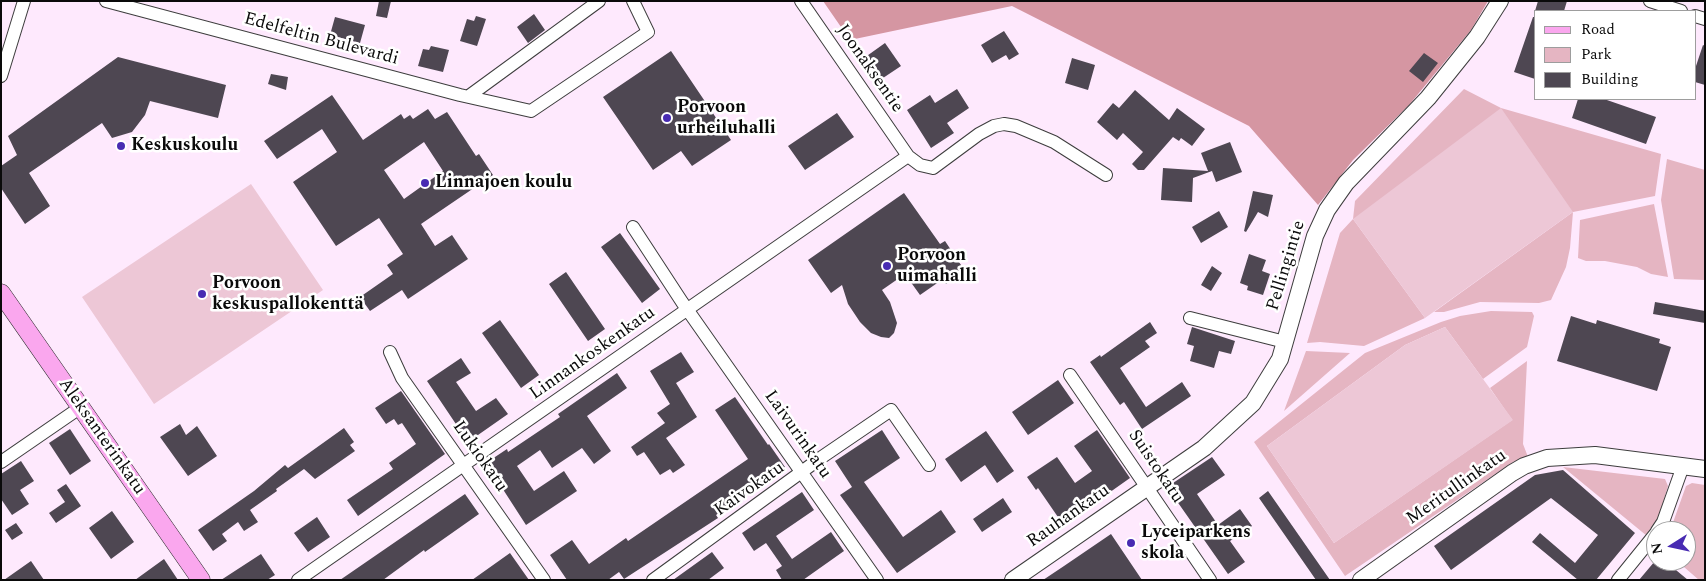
<!DOCTYPE html>
<meta charset="utf-8">
<style>
body{margin:0}
#map{position:relative;width:1706px;height:581px;overflow:hidden;background:#fee9fd;font-family:Spectral,serif}
canvas{display:block}
.frame{position:absolute;inset:0;border:2px solid #0a0a0a;pointer-events:none}
.legend{position:absolute;left:1534px;top:10px;width:162px;height:90px;box-sizing:border-box;background:#fff;border:1px solid #9d9d9d;margin:0;padding:6px 9px;list-style:none;font-size:15px;color:#0a0a0a}
.legend li{display:flex;align-items:center;gap:10px;height:25px}
.legend b{width:25px;border:1px solid #9d9d9d}
.north{position:absolute;left:1646px;top:521px;width:50px;height:50px;box-sizing:border-box;background:#fff;border:1px solid #9d9d9d;border-radius:50%;rotate:260deg;font-size:14px;font-weight:700;line-height:20px;text-align:center;color:#0a0a0a}
.north::after{content:'';display:block;margin:auto;width:18px;height:22px;background:#482bb2;clip-path:polygon(50% 0,100% 100%,50% 72%,0 100%)}
</style>
<div id="map">
<canvas width="1706" height="581"></canvas>
<div class="frame"></div>
<ul class="legend">
<li><b style="height:6px;background:#faa7ee"></b>Road</li>
<li><b style="height:14px;background:#e5b5c2"></b>Park</li>
<li><b style="height:14px;background:#4e4752"></b>Building</li>
</ul>
<div class="north">N</div>
</div>
<script>
const context = document.querySelector('canvas').getContext('2d');
context.lineJoin = 'round';
function paint(path, color) { context.fillStyle = color; context.fill(path, 'evenodd'); }
const poly = rows => new Path2D(rows.map(r => 'M' + r).join(''));
function trace(path, color, width, dash) { context.strokeStyle = color; context.lineWidth = width; context.lineCap = dash ? 'butt' : 'round'; context.setLineDash(dash || []); context.stroke(path); }
function label(font, color, halo, rows, align = 'center') {
  context.font = font + ' Spectral,serif'; context.lineWidth = 5; context.setLineDash([]); context.textBaseline = 'middle'; context.strokeStyle = halo; context.fillStyle = color; for (const [text, x, y, turn = 0] of rows) {
    context.save(); context.translate(x, y); context.rotate((+turn || 0) * Math.PI / 180); context.textAlign = isNaN(turn) ? turn : align; if (halo) context.strokeText(text, 0, 0); context.fillText(text, 0, 0); context.restore();
  }
}
paint(poly([
 [1464,89,1501,108,1661,154,1655,196,1573,212,1570,248,1566,267,1551,300,1539,303,1480,302,1444,312,1434,312,1573,212,1353,219,1425,318,1364,346,1320,342,1307,343,1340,233,1353,219,1355,201],
 [1667,159,1705,170,1705,280,1674,279,1661,200],
 [1654,204,1668,277,1651,274,1637,267,1605,261,1586,261,1578,258,1580,220],
 [1491,311,1532,312,1534,316,1527,347,1483,379,1445,327,1405,345,1267,446,1334,543,1512,420,1490,388,1527,361,1523,444,1528,457,1513,462,1345,576,1254,442,1365,353,1441,322,1460,316],
 [1306,351,1350,353,1284,411],
 [1563,467,1665,479,1668,486,1657,522,1647,536],
 [1692,483,1705,485,1705,580,1699,580,1677,561,1686,561,1686,531,1670,531,1686,486]
]), '#e5b5c2');
paint(poly([
 [823,1,1488,1,1471,30,1409,105,1353,160,1318,205,1249,126,1012,6,850,40]
]), '#d596a2');
paint(poly([
 [1501,108,1573,212,1425,318,1353,219],
 [251,184,323,290,154,404,82,297],
 [1445,327,1513,420,1334,543,1267,446,1405,345]
]), '#edc7d6');
paint(poly([
 [379,1,391,1,387,18,376,16],
 [1538,1,1567,1,1564,11,1535,11],
 [534,14,545,30,528,43,517,27],
 [476,16,486,19,477,46,460,41,467,19,474,21],
 [335,17,365,25,360,43,330,35],
 [1533,17,1535,17,1535,79,1514,72],
 [1004,31,1019,54,1009,60,1006,55,992,63,981,45],
 [885,43,901,66,880,80,864,58],
 [1703,45,1705,46,1705,85,1695,82,1695,69],
 [431,46,449,50,443,72,418,66,423,49,429,50],
 [671,51,731,140,692,166,681,151,653,170,603,97],
 [1424,53,1438,63,1423,82,1409,71],
 [118,57,226,85,218,118,150,101,145,115,132,132,112,138,102,123,29,173,50,206,25,224,1,188,1,166,17,155,8,136],
 [1072,58,1095,65,1088,90,1065,83],
 [271,74,288,77,286,90,268,84],
 [957,89,969,108,947,123,954,133,931,148,907,110,930,95,935,103],
 [1135,90,1169,120,1177,108,1205,129,1192,146,1181,138,1179,141,1173,137,1144,170,1138,170,1132,164,1143,152,1123,133,1117,140,1097,122,1113,103,1119,108],
 [332,95,363,140,401,114,404,119,410,115,413,119,428,109,435,119,447,112,476,156,479,154,493,175,421,224,435,246,452,235,468,259,408,299,402,290,370,311,360,297,393,274,387,265,403,254,379,218,336,246,293,182,337,152,322,129,277,159,264,141],
 [424,142,443,171,404,199,384,170],
 [1578,99,1604,99,1656,117,1646,144,1572,118],
 [837,113,854,137,805,170,788,146],
 [1230,142,1242,172,1216,182,1212,171,1193,178,1192,202,1161,200,1163,168,1208,171,1201,153],
 [1253,191,1273,195,1268,217,1258,212,1246,232,1244,231],
 [904,193,940,244,945,241,965,271,946,284,943,279,920,295,905,274,882,290,890,302,897,323,894,333,889,338,881,337,871,333,860,322,848,304,842,285,831,293,808,260],
 [1219,211,1228,227,1201,243,1192,227],
 [620,233,660,289,642,303,601,247],
 [1249,254,1266,260,1262,271,1270,274,1263,295,1247,290,1248,286,1240,283],
 [1212,266,1222,273,1211,291,1201,285],
 [566,272,605,329,588,341,549,284],
 [1655,302,1705,311,1705,323,1653,314],
 [1571,316,1596,324,1597,320,1660,339,1659,343,1671,347,1657,391,1557,361],
 [500,320,539,375,521,388,482,333],
 [1150,322,1157,333,1145,341,1150,347,1120,368,1146,407,1182,382,1191,396,1142,429,1124,402,1120,405,1090,362,1100,355,1101,357],
 [1192,327,1235,341,1231,354,1219,351,1214,368,1190,361,1194,346,1187,344],
 [681,352,694,372,676,383,697,417,666,438,685,465,673,473,670,469,660,475,644,452,637,456,631,447,665,423,657,413,670,404,650,371],
 [461,358,471,373,456,382,476,411,496,398,508,414,468,442,427,381],
 [617,373,627,388,587,416,611,451,594,464,582,448,552,468,540,450,517,466,534,491,564,471,577,491,526,525,486,463,507,449,508,452,560,417,558,414],
 [1058,380,1074,403,1028,435,1012,412],
 [401,391,445,454,358,516,347,500,393,469,389,463,416,444,402,423,398,425,394,419,386,424,375,408],
 [735,397,768,445,769,444,785,467,716,515,718,518,624,579,619,572,608,580,567,580,550,555,572,540,589,564,626,538,628,541,748,459,715,410],
 [180,424,186,435,197,426,217,456,188,476,160,437],
 [344,428,354,442,350,445,355,451,315,479,304,469,276,489,277,491,250,510,258,522,244,531,238,522,222,534,227,541,213,551,198,530,254,491,285,465,288,468],
 [70,429,91,461,70,475,49,443],
 [882,430,900,458,864,482,903,537,941,510,956,532,897,573,840,495,852,487,835,461],
 [1097,430,1130,478,1096,502,1093,497,1060,520,1038,488,1036,490,1027,477,1057,457,1075,483,1092,471,1074,446],
 [986,431,1014,471,997,483,985,465,961,482,945,459],
 [1212,457,1225,475,1197,494,1218,525,1240,509,1252,526,1230,541,1245,562,1228,574,1167,487],
 [21,461,34,481,20,490,29,504,12,515,1,499,1,474],
 [1563,470,1635,533,1596,580,1578,580,1532,542,1540,533,1575,563,1598,535,1551,498,1451,570,1434,546,1535,475],
 [66,484,81,506,56,523,49,513,65,502,57,490],
 [1268,491,1330,580,1316,580,1259,498],
 [802,492,814,510,776,536,792,559,831,532,844,551,803,580,782,580,776,570,782,566,766,543,754,551,742,533],
 [465,494,479,514,425,552,424,550,383,580,340,580],
 [1003,498,1012,512,982,532,973,519],
 [112,511,134,542,111,559,89,528],
 [317,517,330,537,308,552,294,533],
 [16,523,23,533,12,540,5,530],
 [1111,534,1142,580,1043,580,1064,566],
 [712,552,724,568,708,580,673,580],
 [510,553,529,580,472,580],
 [261,554,275,575,267,580,221,580],
 [164,559,178,580,135,580],
 [31,561,44,580,4,580],
 [1655,561,1665,561,1688,580,1639,580]
]), '#4e4752');
const minor = poly([
 [106,1,460,95,531,111,648,32,633,1],
 [801,1,908,156,920,165,933,168,979,134,994,126,1004,124,1016,126,1054,142,1106,175],
 [1650,1,1681,11],
 [1695,16,1705,19],
 [1,76,24,1],
 [469,96,599,1],
 [633,227,682,302,877,580],
 [1190,318,1285,342],
 [390,352,402,378,544,580],
 [1070,375,1210,580],
 [1,462,81,407],
 [1657,531,1663,522,1683,466],
 [298,580,908,156],
 [653,580,822,457,891,410,929,465],
 [1618,580,1656,533]
]);
const tertiary = poly([
 [1013,580,1204,448,1253,403,1280,359,1315,236,1327,210,1346,183,1428,98,1477,37,1500,1],
 [1361,580,1512,473,1524,466,1547,458,1595,455,1705,469]
]);
const secondary = poly([
 [1,293,201,580]
]);
trace(minor, '#3d3d3d', 14);
trace(tertiary, '#3d3d3d', 18);
trace(secondary, '#2c2c2c', 19);
trace(minor, '#fff', 12);
trace(tertiary, '#fff', 16);
trace(secondary, '#faa7ee', 18);
for (const [x, y, r, color] of [
 [667,118,5,"#482bb2"],
 [121,146,5,"#482bb2"],
 [425,183,5,"#482bb2"],
 [887,266,5,"#482bb2"],
 [202,294,5,"#482bb2"],
 [1131,543,5,"#482bb2"]
]) { const dot = new Path2D(); dot.arc(x, y, r, 0, 2 * Math.PI); context.fillStyle = color; context.fill(dot); trace(dot, '#fff', 2); }
label('18px', '#0a0a0a', '#fff', [
 ["Edelfeltin Bulevardi",321,40,15],
 ["Joonaksentie",869,69,55],
 ["Pellingintie",1287,266,-73],
 ["Linnankoskenkatu",593,354,-35],
 ["Laivurinkatu",797,435,55],
 ["Aleksanterinkatu",101,437,55],
 ["Lukiokatu",479,457,55],
 ["Suistokatu",1155,467,56],
 ["Meritullinkatu",1457,488,-35],
 ["Kaivokatu",750,490,-35],
 ["Rauhankatu",1069,517,-35]
]);
label('bold 18px', '#0a0a0a', '#fff', [
 ["Porvoon",677,108],
 ["urheiluhalli",677,129],
 ["Keskuskoulu",131,146],
 ["Linnajoen koulu",435,183],
 ["Porvoon",897,256],
 ["uimahalli",897,277],
 ["Porvoon",212,284],
 ["keskuspallokenttä",212,305],
 ["Lyceiparkens",1141,533],
 ["skola",1141,554]
], 'left');
</script>
